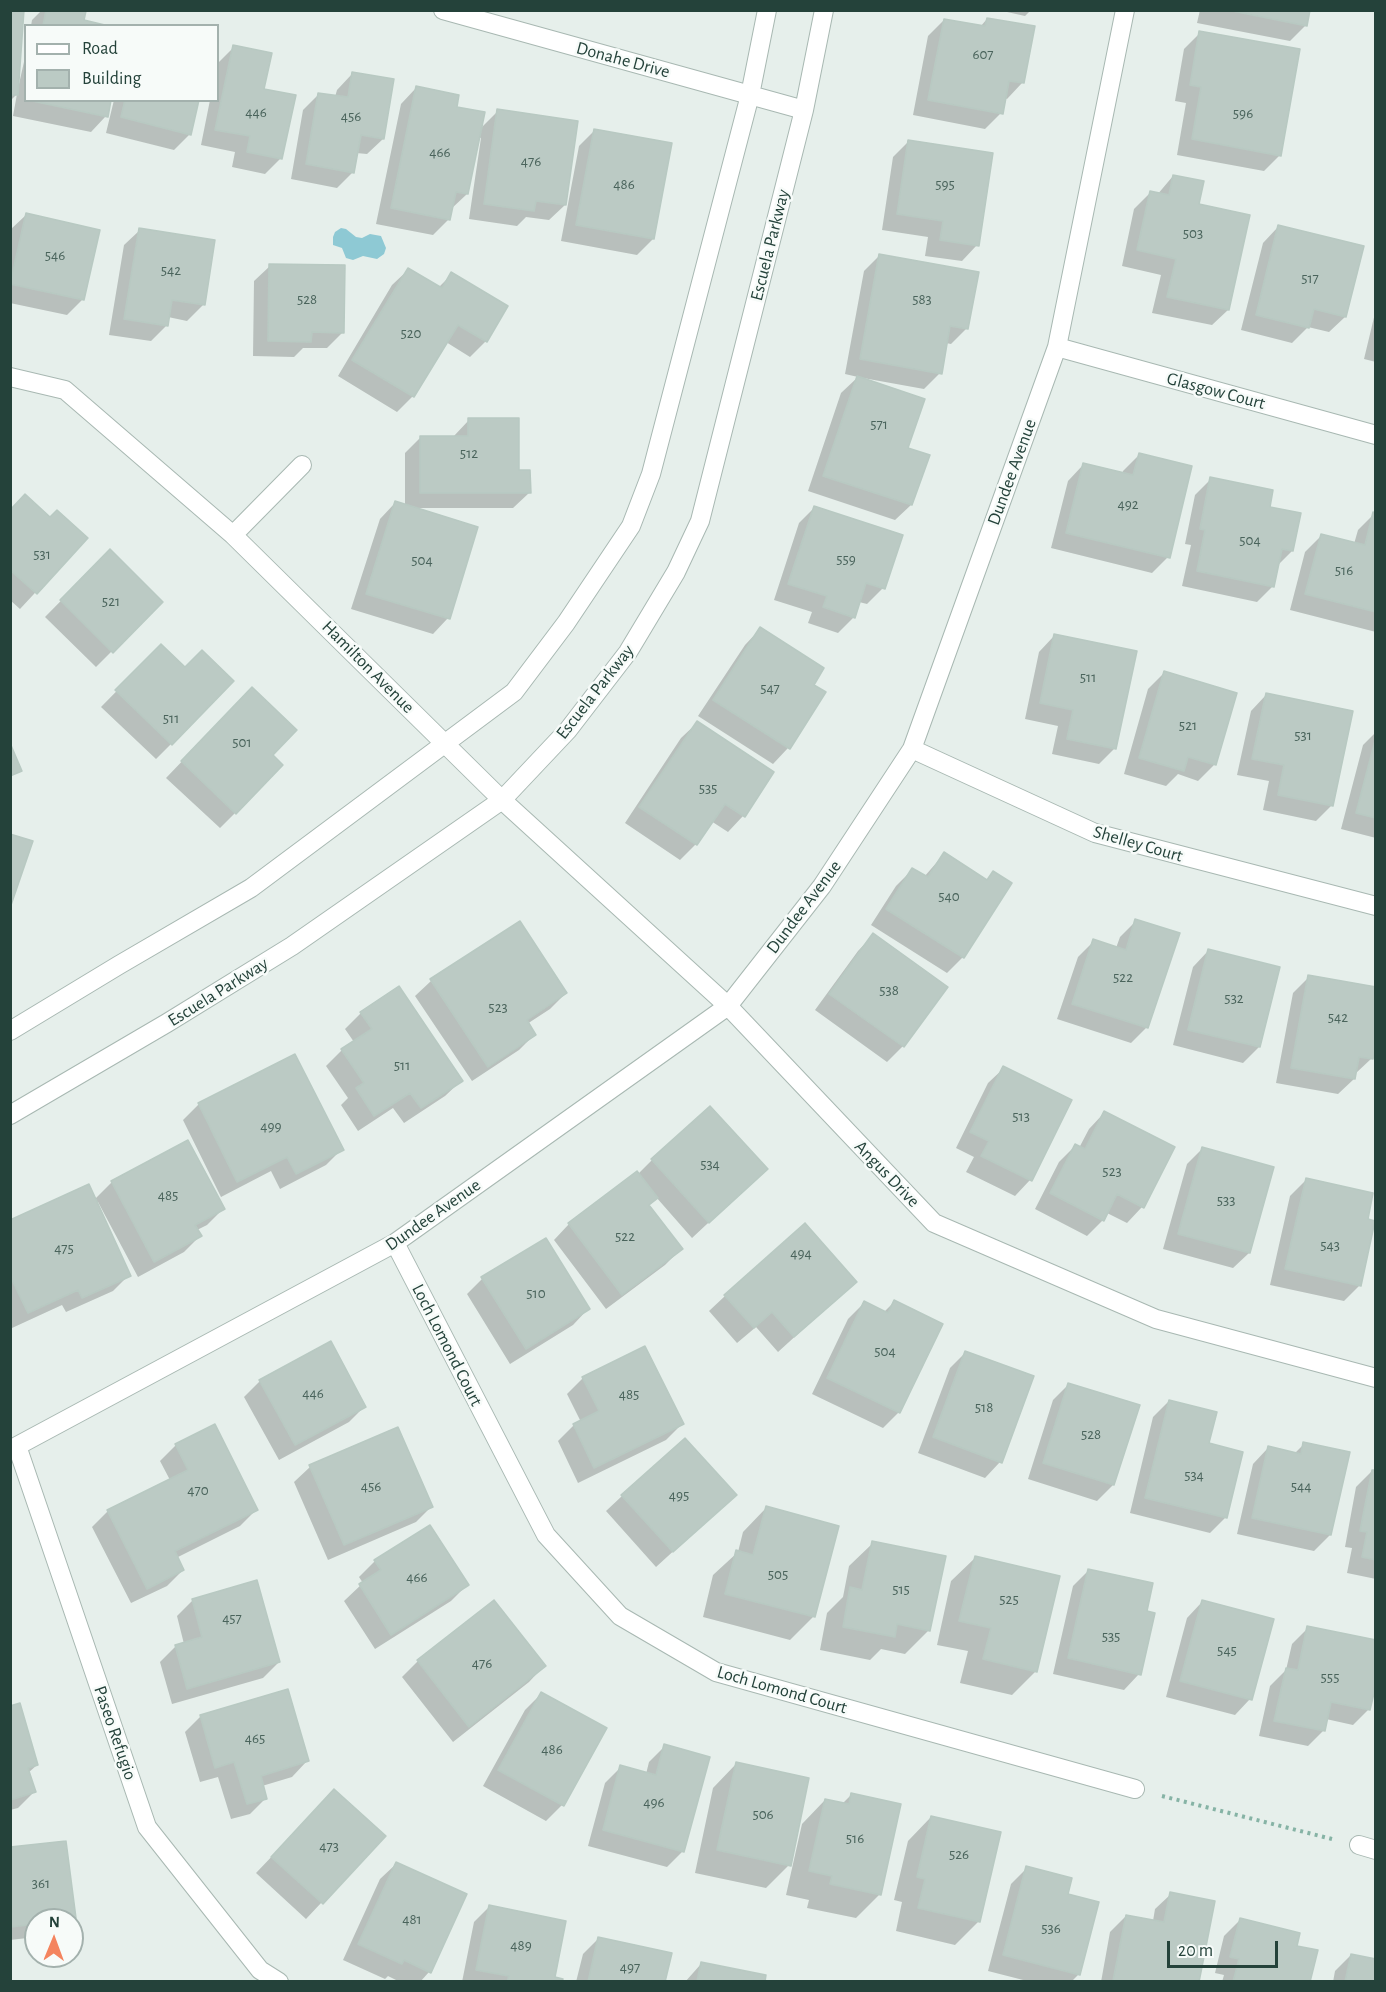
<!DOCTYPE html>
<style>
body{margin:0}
#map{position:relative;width:1386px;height:1992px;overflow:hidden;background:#e6efeb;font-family:"Alegreya Sans",sans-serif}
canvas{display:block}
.frame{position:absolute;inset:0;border:12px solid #24423a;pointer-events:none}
.legend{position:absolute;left:24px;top:24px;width:195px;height:78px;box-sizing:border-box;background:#f7fbf9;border:2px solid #a3b1ad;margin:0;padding:8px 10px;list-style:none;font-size:18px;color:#24423a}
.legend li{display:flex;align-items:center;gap:12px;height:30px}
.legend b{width:30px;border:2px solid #a3b1ad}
.north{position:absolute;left:24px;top:1908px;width:60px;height:60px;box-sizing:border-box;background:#f7fbf9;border:2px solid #a3b1ad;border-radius:50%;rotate:1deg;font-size:16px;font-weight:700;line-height:24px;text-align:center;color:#24423a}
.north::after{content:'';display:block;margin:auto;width:21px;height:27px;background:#f4845f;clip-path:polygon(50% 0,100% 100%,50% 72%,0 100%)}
.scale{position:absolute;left:1167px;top:1941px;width:111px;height:27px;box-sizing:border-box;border:3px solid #24423a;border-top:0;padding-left:8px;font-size:18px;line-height:21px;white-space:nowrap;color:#24423a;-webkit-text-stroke:4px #f7fbf9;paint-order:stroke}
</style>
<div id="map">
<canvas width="1386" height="1992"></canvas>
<div class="frame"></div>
<ul class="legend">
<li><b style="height:8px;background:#fff"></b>Road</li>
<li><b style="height:16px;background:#bbcac4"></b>Building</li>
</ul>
<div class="north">N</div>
<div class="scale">20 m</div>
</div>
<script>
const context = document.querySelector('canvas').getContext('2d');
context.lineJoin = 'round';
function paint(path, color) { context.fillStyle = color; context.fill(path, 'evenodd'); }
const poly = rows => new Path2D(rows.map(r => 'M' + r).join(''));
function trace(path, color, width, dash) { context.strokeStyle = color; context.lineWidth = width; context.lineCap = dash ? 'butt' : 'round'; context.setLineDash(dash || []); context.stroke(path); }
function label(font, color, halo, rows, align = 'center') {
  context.font = font + ' "Alegreya Sans",sans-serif'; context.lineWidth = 5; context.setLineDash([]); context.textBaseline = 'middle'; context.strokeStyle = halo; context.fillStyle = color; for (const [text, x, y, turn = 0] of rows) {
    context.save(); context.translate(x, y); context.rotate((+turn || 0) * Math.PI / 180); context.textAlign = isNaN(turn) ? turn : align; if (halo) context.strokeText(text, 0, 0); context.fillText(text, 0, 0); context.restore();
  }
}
paint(poly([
 [341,228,346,229,356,237,362,238,370,234,381,236,386,248,384,254,377,259,363,256,353,260,346,258,342,248,333,245,333,237,335,232]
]), '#8ec9d4');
paint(poly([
 [10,10,17,83,19,84,26,53,26,100,110,100,106,116,91,132,13,116,17,94,10,101],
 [42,10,84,12,82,21,102,26,31,26,32,20],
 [998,10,1031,10,1025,16],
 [1200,10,1309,10,1306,25,1290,41,1197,23],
 [987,19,1022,83,1007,99,1004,98,1001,113,985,129,913,115,928,36,944,20,980,27],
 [1200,33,1280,155,1264,171,1177,155,1186,103,1175,101,1184,49],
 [234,47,263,90,281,158,265,174,232,167,235,152,201,145,210,100,218,100,218,63],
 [352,74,383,139,367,154,356,153,353,172,337,188,291,179,303,110,319,94,335,97,337,90],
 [416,88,456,108,480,129,498,111,565,205,549,220,526,217,517,226,469,219,481,138,478,137,467,194,450,210,449,219,433,235,376,224,401,104],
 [114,100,198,100,190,134,174,150,106,133],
 [595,130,653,239,637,255,561,241,579,146],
 [909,141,977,245,962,261,925,256,928,237,882,230,893,157],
 [1173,176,1197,205,1228,310,1212,325,1152,313,1161,275,1122,266,1134,209,1150,193,1157,195],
 [26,215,83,299,67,315,10,303,10,230],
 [1278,227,1345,317,1329,332,1308,327,1292,343,1241,330,1263,243],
 [140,230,203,305,187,321,168,317,166,326,151,341,109,335,124,245],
 [880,255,967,328,951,344,946,343,940,373,924,389,863,378,906,449,911,505,895,520,808,491,841,393,858,377,845,374,864,271],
 [270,266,343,332,327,348,303,348,294,357,253,356,254,281],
 [408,270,438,288,452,274,486,341,470,357,446,342,413,396,397,412,338,376,392,285],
 [1376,309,1376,362,1364,359],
 [469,420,517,471,529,493,513,508,416,508,448,618,433,634,351,609,380,519,395,503,405,506,405,453,421,437,453,437],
 [1139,455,1168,557,1152,573,1051,548,1068,481,1083,465,1122,474,1123,471],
 [1211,479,1268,508,1292,551,1277,566,1273,586,1257,602,1182,586,1191,545,1185,544,1195,495],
 [815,507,883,588,867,604,859,602,854,617,838,633,808,623,812,612,774,600,799,523],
 [10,511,50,519,86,538,20,609,10,600],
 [1374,514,1376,514,1376,632,1290,610,1305,552,1321,536,1354,544,1358,530],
 [110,551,161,602,96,667,45,617],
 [760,629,812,685,788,748,773,764,698,716,745,645],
 [1054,636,1115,748,1099,764,1052,754,1058,726,1025,719,1039,652],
 [161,646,171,744,156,759,101,707],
 [1164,673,1235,694,1214,765,1198,781,1178,774,1166,786,1124,774,1148,689],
 [1266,695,1332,805,1316,821,1263,810,1269,781,1237,775,1251,711],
 [236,705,235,813,220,828,166,778],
 [697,723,743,816,728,832,711,821,696,844,680,860,625,823,681,738],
 [1376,732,1376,838,1341,829,1363,745],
 [944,854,986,881,994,873,963,957,947,973,871,925,896,886,912,870,924,877],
 [1136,921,1147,1027,1131,1043,1057,1019,1078,957,1094,941,1116,948,1120,937],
 [873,935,946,987,903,1046,887,1062,815,1010,858,951],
 [1208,951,1259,1047,1243,1063,1173,1045,1193,967],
 [1309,977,1372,1058,1355,1074,1354,1079,1338,1094,1276,1083,1293,993],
 [431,981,566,993,550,1009,527,1024,534,1035,519,1050,472,1081,415,996],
 [361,1013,461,1081,445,1096,404,1123,393,1108,358,1131,341,1105,348,1098,326,1066,342,1050,354,1042,345,1029],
 [294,1056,342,1149,326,1165,280,1189,271,1171,221,1197,183,1120,198,1105],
 [1004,1068,1070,1101,1030,1180,1015,1196,966,1172,974,1157,956,1148,988,1083],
 [1104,1113,1142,1207,1127,1223,1107,1213,1103,1220,1087,1236,1035,1209,1059,1162,1075,1146,1079,1148,1089,1129],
 [187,1142,223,1209,207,1225,197,1230,200,1236,184,1252,138,1277,98,1202,96,1203,129,1275,113,1291,66,1312,62,1305,12,1328,10,1222,94,1200,112,1182],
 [1203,1148,1249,1253,1233,1268,1163,1249,1187,1164],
 [652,1160,766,1169,692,1238,656,1197,648,1206,681,1249,665,1265,606,1309,554,1240,569,1224,638,1174],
 [1306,1180,1366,1220,1360,1285,1344,1301,1270,1285,1290,1196],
 [482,1279,588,1309,573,1325,510,1364,467,1294],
 [855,1282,778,1352,756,1327,737,1343,709,1311,725,1296],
 [894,1302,899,1412,883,1428,812,1394,848,1319,864,1303,883,1313],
 [966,1352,1000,1462,985,1478,918,1453,950,1368],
 [583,1378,682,1424,666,1440,578,1483,558,1441,574,1425,581,1422,567,1394],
 [260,1381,365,1406,349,1422,279,1460,244,1397],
 [1069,1384,1113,1485,1097,1501,1028,1479,1053,1400],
 [1169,1401,1207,1444,1226,1517,1210,1533,1130,1513,1153,1417],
 [1304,1444,1330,1535,1314,1551,1237,1534,1253,1464,1268,1448,1294,1454],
 [176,1445,256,1510,240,1526,176,1558,183,1570,167,1586,131,1603,92,1527,108,1511,170,1480,160,1461],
 [310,1467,432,1506,416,1522,328,1560,294,1482],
 [1372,1471,1376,1472,1376,1579,1347,1573,1352,1548,1345,1547,1356,1487],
 [735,1495,656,1567,606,1511,622,1496],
 [766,1508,814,1616,790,1640,703,1617,713,1575,738,1552,743,1532],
 [873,1543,929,1630,905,1654,881,1649,870,1660,820,1650,827,1613,843,1597,849,1566],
 [975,1558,1036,1671,1012,1695,960,1683,968,1651,937,1645,951,1581],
 [375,1561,467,1585,451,1601,375,1649,344,1601,363,1583,359,1577],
 [1089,1570,1145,1612,1139,1674,1124,1690,1053,1674,1073,1586],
 [193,1600,279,1662,263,1678,172,1704,160,1662,176,1646,184,1644,177,1616],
 [494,1602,544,1666,529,1682,453,1742,402,1677,418,1661],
 [1202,1602,1250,1699,1235,1715,1166,1697,1187,1618],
 [1308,1628,1369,1709,1353,1725,1326,1719,1324,1730,1308,1746,1259,1736,1270,1686,1286,1670,1292,1644],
 [541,1694,562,1805,546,1821,483,1786,525,1710],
 [10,1708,37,1765,28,1773,34,1792,18,1808,10,1810],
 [201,1716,307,1761,292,1777,262,1786,266,1798,250,1814,231,1819,218,1777,200,1782,185,1732],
 [665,1746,683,1851,667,1867,588,1846,605,1783,621,1767,646,1774,649,1762],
 [736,1764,789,1865,766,1888,695,1873,713,1788],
 [851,1795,899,1805,879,1895,856,1918,807,1908,809,1900,786,1895,802,1824,825,1800,842,1804],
 [319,1807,384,1836,306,1919,256,1873],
 [931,1817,979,1921,955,1945,896,1931,902,1902,894,1900,908,1841],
 [10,1849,75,1918,72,1921,36,1920,36,1937,10,1940],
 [396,1864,429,1972,420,1982,400,1982,388,1976,385,1979,343,1960,380,1879],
 [1027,1868,1066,1895,1079,1974,1071,1982,1031,1982,988,1971,1011,1884],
 [1171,1894,1198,1982,1101,1982,1110,1932,1126,1916,1153,1921,1155,1909],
 [490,1906,553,1978,561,1982,462,1982,474,1922],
 [1240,1920,1295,1947,1308,1982,1222,1982,1224,1975,1215,1973,1224,1936],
 [599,1938,664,1982,576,1982,583,1954],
 [1351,1955,1376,1982,1333,1982,1335,1971],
 [701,1964,763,1982,685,1982]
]), '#0003');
const building = poly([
 [10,10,24,10,18,95,10,95,10,10],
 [46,10,86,11,84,20,109,26,43,26,46,10],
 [1228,10,1310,10,1307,26,1228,10],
 [987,18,1035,26,1024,83,1009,81,1003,114,928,100,944,19,985,26,987,18],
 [1199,31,1300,49,1281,156,1192,139,1201,87,1190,85,1199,31],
 [233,45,272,53,264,89,296,95,282,159,247,152,250,136,215,130,233,45],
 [352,72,394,79,384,139,361,135,354,173,306,164,318,93,348,97,352,72],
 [416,86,459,95,457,107,485,112,468,194,456,192,450,220,391,208,416,86],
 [28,100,111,100,108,117,28,100],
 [125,100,199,100,191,135,121,117,125,100],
 [497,109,578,121,566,205,536,201,534,211,484,204,497,109],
 [594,129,672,143,654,239,576,225,594,129],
 [908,140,993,153,979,246,940,240,943,221,897,214,908,140],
 [1173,175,1204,181,1199,204,1250,215,1229,310,1167,297,1176,259,1137,250,1150,191,1169,195,1173,175],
 [26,213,100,230,84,300,10,284,26,213],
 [1278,225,1364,246,1346,317,1314,309,1309,328,1256,315,1278,225],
 [139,228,215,240,205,305,172,300,168,326,124,319,139,228],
 [879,254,979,272,968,329,950,326,942,374,860,359,879,254],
 [269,264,345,265,344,333,312,332,311,342,268,341,269,264],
 [408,268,442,288,451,272,508,306,487,342,458,325,414,397,352,360,408,268],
 [857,376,925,399,908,448,930,455,912,505,823,476,857,376],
 [468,418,519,418,519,470,530,470,531,493,420,493,420,436,468,436,468,418],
 [1139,453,1192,466,1170,558,1066,533,1083,463,1133,475,1139,453],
 [1210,477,1273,490,1270,507,1301,513,1293,551,1282,549,1274,587,1197,571,1205,530,1200,529,1210,477],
 [25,494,50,517,57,510,88,538,37,594,10,570,10,510,25,494],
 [395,501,478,527,450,619,366,594,395,501],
 [814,506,903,535,885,589,866,583,855,618,823,607,827,596,788,584,814,506],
 [1373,512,1376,513,1376,612,1305,594,1321,534,1365,545,1373,512],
 [110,549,163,602,113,653,60,600,110,549],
 [760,627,824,668,814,685,826,692,790,749,713,700,760,627],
 [1054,634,1137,651,1116,749,1067,739,1073,710,1040,703,1054,634],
 [161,644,185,667,202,650,234,681,172,745,115,690,161,644],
 [1164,671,1237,693,1216,765,1188,757,1184,771,1139,758,1164,671],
 [252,687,297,730,273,755,283,765,236,814,181,761,252,687],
 [1266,693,1353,711,1333,806,1278,795,1284,765,1252,759,1266,693],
 [697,721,774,772,745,817,725,804,697,845,639,807,697,721],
 [1376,737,1376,818,1356,813,1376,737],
 [10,743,22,771,10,776,10,743],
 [10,834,33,841,10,908,10,834],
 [944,852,987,880,993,871,1012,883,964,958,886,909,912,868,928,877,944,852],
 [1135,919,1180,933,1148,1028,1072,1004,1093,939,1126,950,1135,919],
 [520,921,567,993,527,1020,536,1035,488,1067,430,979,520,921],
 [873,933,948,987,904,1047,829,994,873,933],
 [1208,949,1280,967,1260,1047,1188,1030,1208,949],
 [1308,975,1376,987,1376,1047,1373,1059,1359,1057,1355,1079,1291,1068,1308,975],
 [399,986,463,1081,421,1108,410,1093,374,1116,356,1088,364,1083,341,1049,372,1029,360,1012,399,986],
 [295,1054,344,1150,296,1174,287,1157,237,1182,198,1103,295,1054],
 [1003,1066,1072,1100,1032,1181,981,1156,989,1141,970,1132,1003,1066],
 [710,1106,768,1169,709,1223,651,1159,710,1106],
 [1104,1111,1175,1147,1144,1208,1117,1194,1104,1221,1050,1193,1075,1144,1085,1149,1104,1111],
 [188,1140,225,1209,195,1225,202,1236,154,1262,111,1181,188,1140],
 [1202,1147,1274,1167,1250,1253,1178,1234,1202,1147],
 [637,1171,658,1198,649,1205,683,1249,622,1295,568,1223,637,1171],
 [1306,1178,1373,1193,1368,1219,1375,1221,1361,1286,1285,1269,1306,1178],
 [89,1184,131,1276,82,1298,78,1290,28,1313,10,1276,10,1220,89,1184],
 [805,1223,857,1282,794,1337,772,1312,754,1328,724,1295,805,1223],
 [546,1238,590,1309,526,1349,481,1277,546,1238],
 [894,1300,943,1324,900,1413,827,1378,864,1301,888,1313,894,1300],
 [331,1341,366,1407,295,1445,259,1380,331,1341],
 [645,1346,684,1424,594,1468,573,1424,599,1411,582,1377,645,1346],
 [965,1351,1034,1376,1002,1463,933,1437,965,1351],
 [1068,1383,1140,1405,1114,1485,1043,1463,1068,1383],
 [1169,1400,1217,1412,1209,1443,1243,1452,1227,1518,1145,1498,1169,1400],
 [215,1424,258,1510,175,1551,184,1570,147,1589,107,1510,188,1470,175,1444,215,1424],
 [398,1427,433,1507,344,1545,309,1465,398,1427],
 [685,1438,737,1495,673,1552,621,1495,685,1438],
 [1303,1442,1350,1452,1331,1535,1252,1518,1268,1446,1301,1454,1303,1442],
 [1372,1470,1376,1470,1376,1560,1362,1557,1367,1532,1360,1531,1372,1470],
 [766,1506,839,1526,815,1617,725,1594,736,1550,753,1555,766,1506],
 [430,1525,469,1585,391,1635,359,1584,381,1570,374,1560,430,1525],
 [872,1541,946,1556,930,1631,897,1624,895,1637,843,1627,850,1587,862,1590,872,1541],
 [975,1556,1060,1576,1037,1672,983,1659,991,1628,959,1621,975,1556],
 [1088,1569,1153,1583,1147,1611,1155,1613,1141,1675,1068,1658,1088,1569],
 [257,1580,280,1662,187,1689,175,1645,202,1637,192,1599,257,1580],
 [494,1600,546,1666,469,1727,417,1660,494,1600],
 [1202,1600,1274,1619,1252,1700,1180,1681,1202,1600],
 [1307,1626,1376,1640,1376,1685,1370,1710,1331,1702,1325,1731,1274,1721,1286,1668,1298,1670,1307,1626],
 [288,1689,309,1761,261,1776,267,1799,247,1804,234,1762,215,1768,200,1715,288,1689],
 [541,1692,607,1728,564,1806,498,1770,541,1692],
 [20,1703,38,1765,28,1768,36,1792,10,1800,10,1706,20,1703],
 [664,1744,710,1757,684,1852,603,1830,620,1765,656,1775,664,1744],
 [736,1762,809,1778,791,1866,717,1850,736,1762],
 [334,1789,386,1836,323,1904,271,1857,334,1789],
 [851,1793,901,1804,881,1895,830,1884,832,1876,809,1871,825,1799,849,1804,851,1793],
 [931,1816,1001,1832,980,1922,918,1908,925,1879,917,1877,931,1816],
 [66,1841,76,1918,36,1920,36,1924,10,1927,10,1847,66,1841],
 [396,1862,467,1894,431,1973,404,1960,402,1964,358,1944,396,1862],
 [1026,1866,1072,1878,1068,1894,1099,1902,1080,1975,1003,1955,1026,1866],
 [1170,1892,1215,1901,1199,1982,1113,1981,1126,1915,1164,1922,1170,1892],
 [489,1905,566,1921,555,1977,563,1979,562,1982,507,1982,509,1976,476,1970,489,1905],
 [1240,1918,1300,1933,1297,1946,1318,1950,1310,1982,1233,1982,1239,1959,1230,1957,1240,1918],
 [598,1937,672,1953,665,1982,588,1982,598,1937],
 [1351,1954,1376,1959,1376,1982,1345,1982,1351,1954],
 [701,1962,766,1975,765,1982,697,1982,701,1962]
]);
paint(building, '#bbcac4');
trace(building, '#b8c9c2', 1.5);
const minor = poly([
 [443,10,804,110],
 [1057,347,1376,435],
 [10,377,65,390,233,535,502,800,728,1006,934,1223,1156,1319,1376,1378],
 [233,535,302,465],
 [912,749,1095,833,1376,906],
 [10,1031,119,965,251,888,514,692,566,623,631,526,651,474,750,95,767,10],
 [10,1115,167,1023,292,946,502,800,568,730,628,652,676,572,700,521,804,110,824,10],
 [395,1243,546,1535,620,1616,716,1672,1135,1789],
 [1359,1845,1376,1850],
 [279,1982,260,1970,147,1827,17,1446,395,1243,728,1006,822,886,912,749,1057,347,1125,10]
]);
trace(minor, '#a8b8b2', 20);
trace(poly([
 [1162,1796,1332,1839]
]), '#86b3a5', 4, [3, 4.5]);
trace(minor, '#fff', 18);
label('15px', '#4a645c', null, [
 ["607",983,54],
 ["446",256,112],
 ["596",1243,113],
 ["456",351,116],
 ["466",440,152],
 ["476",531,161],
 ["486",624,184],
 ["595",945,184],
 ["503",1193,233],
 ["546",55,255],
 ["542",171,270],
 ["517",1310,278],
 ["528",307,299],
 ["583",922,299],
 ["520",411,333],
 ["571",879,424],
 ["512",469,453],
 ["492",1128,504],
 ["504",1250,540],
 ["531",42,554],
 ["559",846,559],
 ["504",422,560],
 ["516",1344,570],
 ["521",111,601],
 ["511",1088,677],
 ["547",770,688],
 ["511",171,718],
 ["521",1188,725],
 ["531",1303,735],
 ["501",242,742],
 ["535",708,788],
 ["540",949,896],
 ["522",1123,977],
 ["538",889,990],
 ["532",1234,998],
 ["523",498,1007],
 ["542",1338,1017],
 ["511",402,1065],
 ["513",1021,1116],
 ["499",271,1126],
 ["534",710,1164],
 ["523",1112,1171],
 ["485",168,1195],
 ["533",1226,1200],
 ["522",625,1236],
 ["543",1330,1245],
 ["475",64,1248],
 ["494",801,1253],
 ["510",536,1293],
 ["504",885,1351],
 ["446",313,1393],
 ["485",629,1394],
 ["518",984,1407],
 ["528",1091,1434],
 ["534",1194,1475],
 ["456",371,1486],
 ["544",1301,1486],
 ["470",198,1490],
 ["495",679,1495],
 ["505",778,1574],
 ["466",417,1577],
 ["515",901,1589],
 ["525",1009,1599],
 ["457",232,1618],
 ["535",1111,1636],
 ["545",1227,1650],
 ["476",482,1663],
 ["555",1330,1677],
 ["465",255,1738],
 ["486",552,1749],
 ["496",654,1802],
 ["506",763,1814],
 ["516",855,1838],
 ["473",329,1846],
 ["526",959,1854],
 ["361",41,1883],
 ["481",412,1919],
 ["536",1051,1928],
 ["489",521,1945],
 ["497",630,1967]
]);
label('18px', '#24423a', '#f7fbf9', [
 ["Donahe Drive",623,60,15],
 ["Escuela Parkway",770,245,-76],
 ["Glasgow Court",1216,391,15],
 ["Dundee Avenue",1012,472,-70],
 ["Hamilton Avenue",368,667,45],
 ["Escuela Parkway",595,692,-52],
 ["Shelley Court",1138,844,16],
 ["Dundee Avenue",804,907,-53],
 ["Escuela Parkway",218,992,-32],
 ["Angus Drive",887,1174,46],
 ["Dundee Avenue",433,1215,-35],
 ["Loch Lomond Court",447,1345,63],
 ["Loch Lomond Court",782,1690,16],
 ["Paseo Refugio",115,1733,71]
]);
</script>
